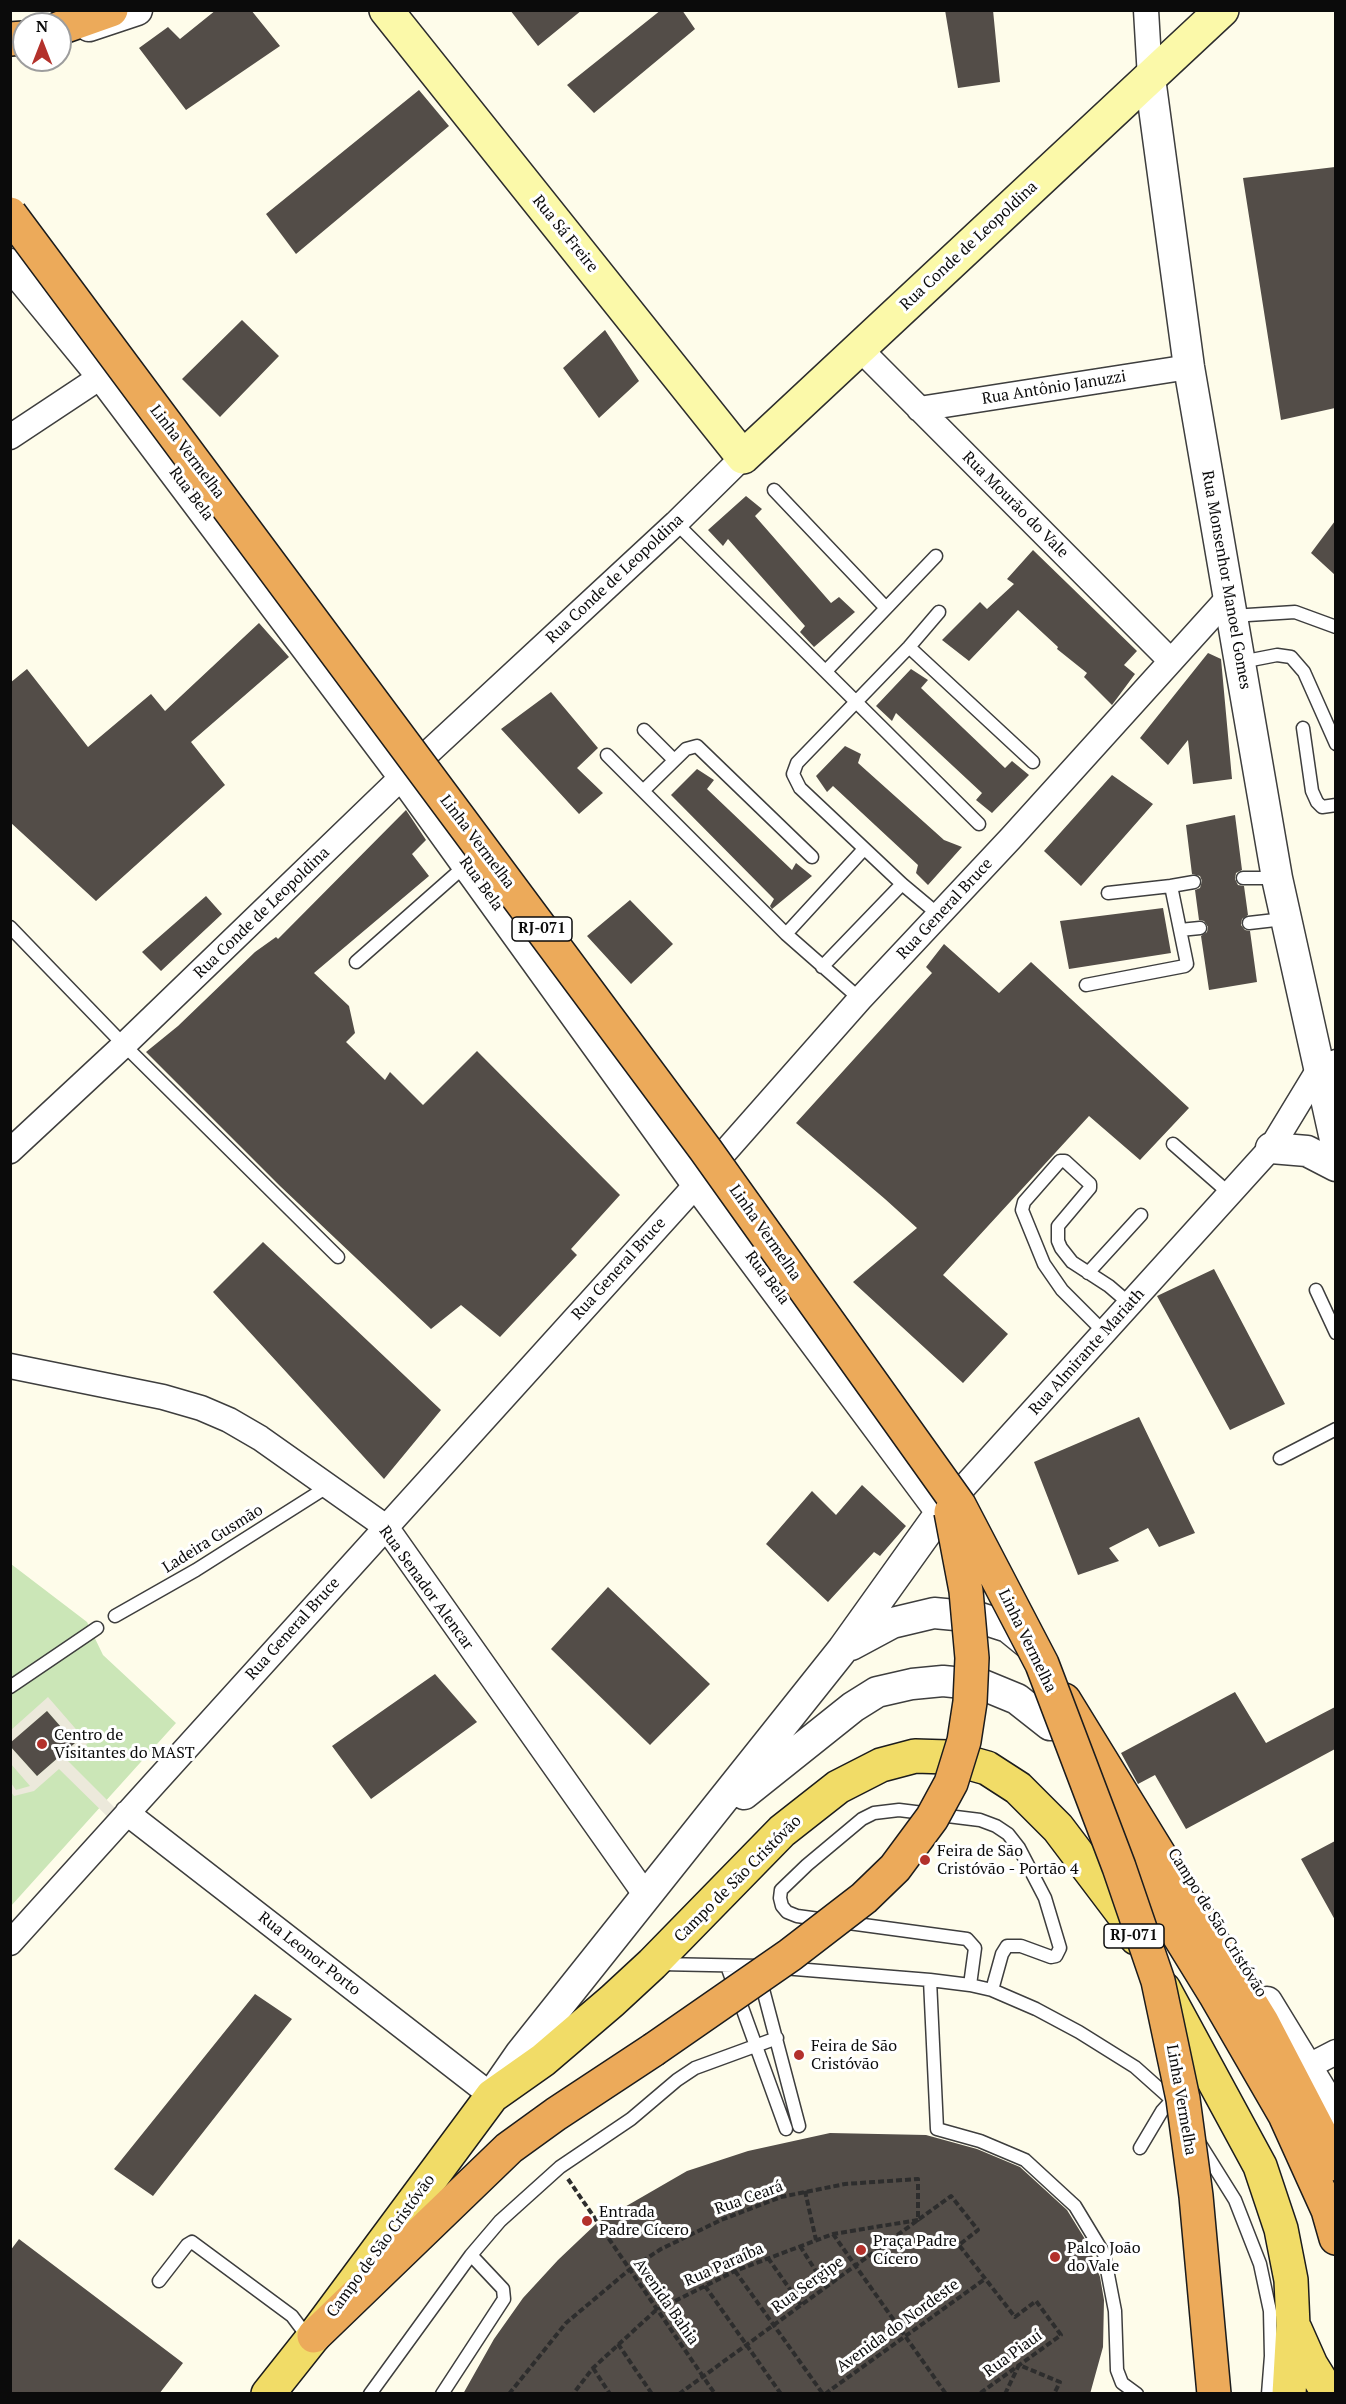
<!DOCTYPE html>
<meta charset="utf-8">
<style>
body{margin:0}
#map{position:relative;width:1346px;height:2404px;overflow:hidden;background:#fefcea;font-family:"PT Serif",serif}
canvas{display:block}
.frame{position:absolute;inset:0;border:12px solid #0b0b0b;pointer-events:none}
.north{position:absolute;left:12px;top:12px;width:60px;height:60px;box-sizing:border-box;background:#fff;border:2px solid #9d9d9d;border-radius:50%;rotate:0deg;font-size:16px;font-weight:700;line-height:24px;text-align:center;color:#0b0b0b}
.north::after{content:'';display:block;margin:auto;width:21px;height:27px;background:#b3312b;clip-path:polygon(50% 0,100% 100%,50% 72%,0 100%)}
</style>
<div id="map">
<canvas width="1346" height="2404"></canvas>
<div class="frame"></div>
<div class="north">N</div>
</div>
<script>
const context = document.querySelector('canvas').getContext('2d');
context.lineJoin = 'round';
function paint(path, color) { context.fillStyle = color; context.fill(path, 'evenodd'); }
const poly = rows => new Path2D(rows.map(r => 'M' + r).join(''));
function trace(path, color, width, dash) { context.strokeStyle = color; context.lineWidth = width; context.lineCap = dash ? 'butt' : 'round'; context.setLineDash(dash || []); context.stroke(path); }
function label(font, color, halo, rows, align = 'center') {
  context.font = font + ' "PT Serif",serif'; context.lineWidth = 6; context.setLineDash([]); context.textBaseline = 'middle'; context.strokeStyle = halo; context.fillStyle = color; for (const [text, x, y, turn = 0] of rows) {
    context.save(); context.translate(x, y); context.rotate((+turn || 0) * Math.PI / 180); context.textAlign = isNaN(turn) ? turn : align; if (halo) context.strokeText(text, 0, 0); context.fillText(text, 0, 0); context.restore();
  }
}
paint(poly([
 [11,1564,87,1622,103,1655,176,1723,11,1906]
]), '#cbe6b7');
paint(poly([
 [48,1697,88,1743,68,1761,123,1816,116,1825,59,1769,34,1791,14,1796,11,1792,11,1783,16,1790,30,1786,11,1764,10,1746,37,1776,75,1743,47,1711,11,1743,11,1730]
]), '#ece9db');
paint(poly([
 [216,10,251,10,280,46,186,110,139,48,168,27,180,39],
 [510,10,582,10,538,46],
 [661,10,682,10,695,29,594,113,567,85],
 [945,10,993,10,1000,82,958,88],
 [419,90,449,126,296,254,266,214],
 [1335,167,1335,408,1281,420,1243,178],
 [242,320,279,356,220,417,182,379],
 [605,330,639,381,599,418,563,368],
 [746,496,762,509,755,516,831,603,839,597,855,612,814,647,800,632,805,626,728,539,723,546,708,530],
 [1335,521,1335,575,1311,553],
 [1033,550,1137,651,1124,665,1135,674,1112,705,1084,677,1087,673,1057,649,1058,647,1018,610,969,661,942,640,980,602,987,609,1014,584,1007,579],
 [259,623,289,657,191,742,225,785,96,901,10,822,10,683,27,669,88,747,151,694,165,711],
 [1208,653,1221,659,1232,779,1193,784,1188,740,1168,765,1140,738],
 [911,669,928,680,921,688,1005,768,1012,761,1029,775,992,813,976,800,982,793,896,713,892,721,876,706],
 [551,692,598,748,577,768,603,793,579,814,501,729],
 [845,746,861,754,858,763,944,840,962,847,928,885,916,873,918,865,833,786,827,792,816,776],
 [697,769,714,780,707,789,792,870,796,863,812,876,772,909,770,906,774,899,671,795],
 [1112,775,1153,804,1081,886,1044,851],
 [406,810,426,840,412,854,429,876,314,973,349,1006,355,1033,346,1042,385,1080,390,1072,423,1105,477,1051,620,1195,571,1249,577,1255,500,1337,461,1305,431,1329,280,1186,146,1052,178,1026,255,952,276,937,278,939],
 [1235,815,1242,870,1236,873,1235,879,1238,885,1244,886,1248,915,1242,919,1241,925,1245,930,1250,931,1257,982,1209,990,1201,936,1207,932,1208,927,1204,921,1199,920,1195,890,1200,888,1202,881,1200,876,1192,874,1186,825],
 [206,896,222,914,161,971,142,952],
 [630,900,673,944,631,984,587,936],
 [1163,908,1171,953,1069,969,1060,921],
 [944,944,999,993,1031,962,1189,1108,1140,1160,1089,1116,943,1275,1008,1334,963,1383,853,1282,917,1228,885,1199,796,1123,932,973,926,967],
 [263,1242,441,1410,384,1479,213,1292],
 [1214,1269,1285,1404,1230,1430,1157,1296],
 [1139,1417,1195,1533,1159,1547,1148,1528,1109,1548,1119,1561,1078,1575,1034,1462],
 [862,1485,906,1526,880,1556,874,1552,828,1602,766,1544,812,1491,836,1515],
 [608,1587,710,1684,650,1745,551,1649],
 [435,1674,477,1722,371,1799,332,1746],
 [1235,1692,1266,1743,1335,1707,1335,1749,1186,1829,1155,1775,1138,1784,1121,1753],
 [47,1711,75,1743,37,1776,10,1746,10,1743],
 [1335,1841,1335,1920,1301,1859],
 [255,1994,292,2019,153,2196,114,2169],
 [830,2133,926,2135,977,2149,1020,2167,1067,2210,1088,2244,1100,2277,1104,2300,1103,2347,1090,2394,463,2394,494,2339,523,2298,558,2260,597,2223,687,2171,748,2151],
 [19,2239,183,2363,159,2394,10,2394,10,2251]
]), '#534d48');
const service = poly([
 [774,490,886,608],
 [676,523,979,824],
 [1232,616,1295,612,1336,627],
 [909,647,1033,762],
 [1241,662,1277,655,1291,657,1304,672,1336,744],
 [826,671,936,556],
 [1303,728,1312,791,1317,802,1322,807,1336,805],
 [644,730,674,760],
 [607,755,786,934,860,999],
 [643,791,686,749,697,746,812,857],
 [1243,878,1276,878],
 [1108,893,1171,886],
 [939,915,902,884,800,788,793,774,797,763,909,647,939,612],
 [1249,923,1284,919],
 [10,927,124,1045,338,1257],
 [1180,930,1200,928],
 [786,934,864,849],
 [356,962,466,865],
 [822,967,902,884],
 [1086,985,1185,966,1187,964,1171,886,1194,882],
 [1173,1144,1230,1194],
 [1088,1273,1141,1215],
 [1316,1290,1336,1333],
 [1104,1332,1062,1290,1044,1264,1022,1210,1024,1202,1060,1161,1065,1161,1090,1184,1090,1188,1058,1226,1058,1241,1061,1248,1072,1262,1109,1286,1130,1304],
 [1280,1458,1336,1429],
 [115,1616,196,1570,327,1487],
 [10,1687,97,1628],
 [660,1964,760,1966],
 [727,1966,786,2129],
 [783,1968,930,1980,970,1985,992,1990,1036,2009,1079,2032,1135,2067,1172,2100,1176,2106],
 [760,1978,799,2126],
 [930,1980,937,2129,980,2141,1025,2160,1075,2206,1104,2254,1115,2311,1117,2370,1122,2383,1137,2394],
 [970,1985,975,1948,967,1939,797,1916,787,1912,782,1906,780,1898,781,1890,807,1865,862,1819,874,1813,899,1810,980,1820,996,1826,1008,1834,1019,1848,1045,1898,1060,1948,1056,1956,1051,1957,1021,1946,1007,1946,1002,1954,992,1990],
 [1200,2144,1235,2200,1260,2264,1270,2311,1271,2356,1268,2394],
 [1140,2148,1162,2111,1172,2100],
 [159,2281,187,2245,192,2242,292,2316,310,2340],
 [370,2394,471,2255,500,2221,560,2167,631,2119,677,2080,695,2068,777,2038],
 [442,2394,504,2299,503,2289,471,2255]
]);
const minor = poly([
 [1146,10,1150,78],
 [859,348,1171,661],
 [919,409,1189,367],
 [10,437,102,376],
 [10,1151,124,1045,403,776,676,523,743,457],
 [10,1366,163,1397,201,1408,229,1420,260,1438,386,1527,647,1897],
 [944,1509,1271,1148,1319,1069,1336,1062],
 [127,1813,492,2096],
 [10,1943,686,1196,860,999,1011,838,1229,597],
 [1307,2067,1336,2052]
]);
const tertiary = poly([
 [89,26,137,10],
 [1150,78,1189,367,1277,878,1336,1144],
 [10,264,102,376,403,776,697,1184,941,1512,843,1649,521,2053,494,2092],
 [1271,1148,1307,1151,1336,1166],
 [851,1645,892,1623,934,1613,977,1617,1008,1627,1035,1649],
 [744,1794,853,1707,877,1692,912,1684,943,1681,983,1685,1017,1699,1050,1725],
 [1267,2002,1336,2115]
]);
const secondary = poly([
 [386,10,743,457,1222,10]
]);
const primary = poly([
 [1164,1989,1260,2166,1281,2229,1291,2280,1293,2326,1289,2394],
 [1295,2329,1311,2365,1329,2394],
 [268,2394,314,2336,492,2096,543,2060,612,2001,652,1964,782,1831,838,1787,881,1765,915,1756,948,1757,987,1768,1018,1788,1058,1828,1123,1914,1136,1938]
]);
const motorway = poly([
 [60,28,111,10],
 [10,39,24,38],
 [1064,1700,1262,2022,1336,2164],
 [1112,1827,1215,1994,1285,2115,1328,2210,1336,2238],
 [314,2336,509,2148,556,2114,653,2050]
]);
trace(service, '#3e3e3e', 15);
trace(minor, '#3e3e3e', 27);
trace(tertiary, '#3e3e3e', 33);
trace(secondary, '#2d2d2d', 36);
trace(primary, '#1c1c1c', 36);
trace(motorway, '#1c1c1c', 36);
trace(poly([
 [568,2179,715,2394],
 [805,2191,816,2240],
 [833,2234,946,2394],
 [800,2246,826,2287],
 [768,2258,801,2305],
 [735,2271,823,2394],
 [705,2286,781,2394],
 [618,2344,652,2394],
 [593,2368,610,2394],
 [509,2394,566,2323,629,2270,661,2249,721,2220,781,2197,845,2184,918,2179,918,2220,833,2234,735,2271,655,2311,593,2368,573,2394],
 [679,2394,951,2196,978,2230,959,2245,1015,2317,1036,2301,1061,2335,979,2394],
 [825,2394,985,2279],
 [1005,2394,1019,2365,1060,2382,1054,2394]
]), '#2d2d2d', 4, [6, 3]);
trace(service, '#fff', 12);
trace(minor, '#fff', 24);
trace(tertiary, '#fff', 30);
trace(secondary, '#fbf9a9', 33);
trace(primary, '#f1dc67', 33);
trace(motorway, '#ecaa5a', 33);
const motorwayBridge = poly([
 [10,214,705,1149,959,1505,1042,1664,1119,1867,1158,1981,1183,2099,1196,2196,1214,2394],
 [653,2050,790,1955,864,1898,895,1868,932,1818,951,1783,964,1741,970,1702,972,1658,966,1591,951,1512]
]);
trace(motorwayBridge, '#1c1c1c', 36, []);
trace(motorwayBridge, '#ecaa5a', 33);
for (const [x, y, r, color] of [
 [42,1744,6,"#b3312b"],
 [925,1860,6,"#b3312b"],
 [799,2055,6,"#b3312b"],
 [587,2221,6,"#b3312b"],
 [861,2250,6,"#b3312b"],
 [1055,2257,6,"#b3312b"]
]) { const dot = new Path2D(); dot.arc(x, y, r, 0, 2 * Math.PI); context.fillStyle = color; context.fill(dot); trace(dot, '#fff', 2); }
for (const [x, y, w] of [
 [542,929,60],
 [1134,1936,60]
]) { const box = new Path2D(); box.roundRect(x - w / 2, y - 12, w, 24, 4.5); context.fillStyle = '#fff'; context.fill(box); trace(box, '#0b0b0b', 1.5); }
label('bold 15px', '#0b0b0b', null, [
 ["RJ-071",542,929],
 ["RJ-071",1134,1936]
]);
label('16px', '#0b0b0b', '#fff', [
 ["Rua Sá Freire",565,234,51],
 ["Rua Conde de Leopoldina",969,246,-43],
 ["Rua Antônio Januzzi",1054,388,-9],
 ["Linha Vermelha",187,452,53],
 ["Rua Bela",191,494,53],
 ["Rua Mourão do Vale",1015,505,45],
 ["Rua Conde de Leopoldina",615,579,-43],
 ["Rua Monsenhor Manoel Gomes",1226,580,80],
 ["Linha Vermelha",477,842,53],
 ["Rua Bela",481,884,54],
 ["Rua General Bruce",945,909,-47],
 ["Rua Conde de Leopoldina",262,913,-44],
 ["Linha Vermelha",765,1233,55],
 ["Rua General Bruce",619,1269,-48],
 ["Rua Bela",767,1278,53],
 ["Rua Almirante Mariath",1087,1352,-48],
 ["Ladeira Gusmão",213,1539,-32],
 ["Rua Senador Alencar",426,1588,54],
 ["Rua General Bruce",293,1629,-48],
 ["Linha Vermelha",1027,1641,64],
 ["Campo de São Cristóvão",738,1879,-45],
 ["Campo de São Cristóvão",1217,1923,58],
 ["Rua Leonor Porto",309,1954,38],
 ["Linha Vermelha",1181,2100,80],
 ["Rua Ceará",749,2198,-20],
 ["Campo de São Cristóvão",381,2246,-54],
 ["Rua Paraíba",724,2265,-24],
 ["Rua Sergipe",808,2285,-36],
 ["Avenida Bahia",666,2302,55],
 ["Avenida do Nordeste",898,2326,-36],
 ["Rua Piauí",1013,2354,-36]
]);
label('16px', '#0b0b0b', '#fff', [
 ["Centro de",54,1735],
 ["Visitantes do MAST",54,1753],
 ["Feira de São",937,1851],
 ["Cristóvão - Portão 4",937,1869],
 ["Feira de São",811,2046],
 ["Cristóvão",811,2064],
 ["Entrada",599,2212],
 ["Padre Cícero",599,2230],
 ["Praça Padre",873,2241],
 ["Cícero",873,2259],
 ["Palco João",1067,2248],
 ["do Vale",1067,2266]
], 'left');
</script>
